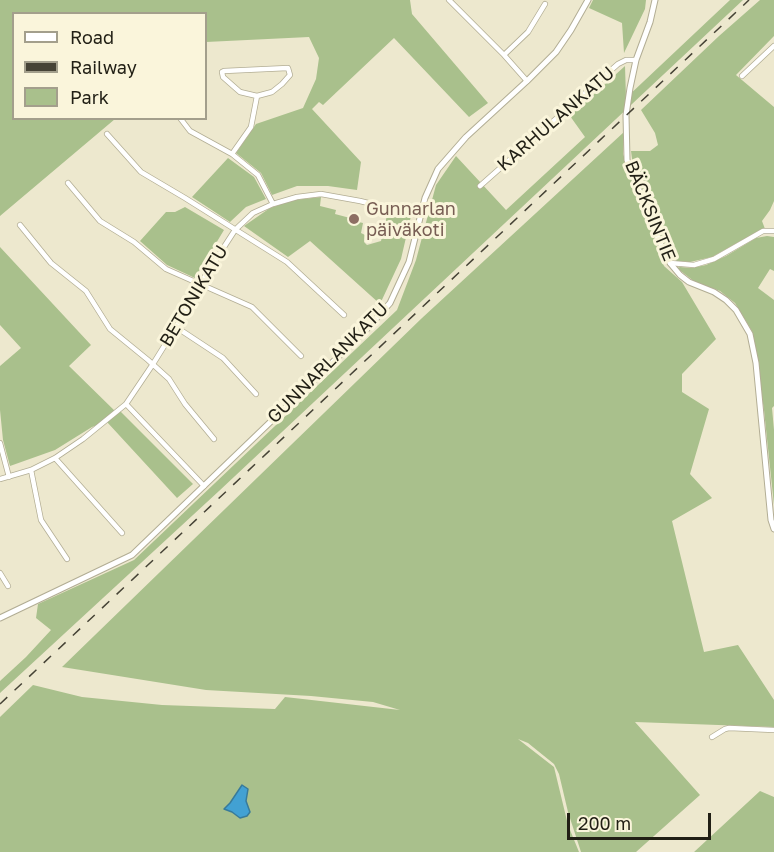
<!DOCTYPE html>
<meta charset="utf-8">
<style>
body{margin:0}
#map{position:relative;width:774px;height:852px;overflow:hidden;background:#ede8ce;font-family:"Golos Text",sans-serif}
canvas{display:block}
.legend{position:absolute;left:12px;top:12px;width:195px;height:108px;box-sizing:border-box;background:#faf5db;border:2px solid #a39f8c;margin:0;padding:8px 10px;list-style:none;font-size:18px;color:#211f15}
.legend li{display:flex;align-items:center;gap:12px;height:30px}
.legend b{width:30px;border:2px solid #a39f8c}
.scale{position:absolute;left:567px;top:813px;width:144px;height:27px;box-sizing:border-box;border:3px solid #211f15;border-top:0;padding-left:8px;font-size:18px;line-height:21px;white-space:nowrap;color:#211f15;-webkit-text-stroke:4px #faf5db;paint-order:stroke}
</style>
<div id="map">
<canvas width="774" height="852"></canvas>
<ul class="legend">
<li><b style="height:8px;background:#fff"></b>Road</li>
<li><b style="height:8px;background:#464336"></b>Railway</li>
<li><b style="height:16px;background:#a9c08c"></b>Park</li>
</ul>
<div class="scale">200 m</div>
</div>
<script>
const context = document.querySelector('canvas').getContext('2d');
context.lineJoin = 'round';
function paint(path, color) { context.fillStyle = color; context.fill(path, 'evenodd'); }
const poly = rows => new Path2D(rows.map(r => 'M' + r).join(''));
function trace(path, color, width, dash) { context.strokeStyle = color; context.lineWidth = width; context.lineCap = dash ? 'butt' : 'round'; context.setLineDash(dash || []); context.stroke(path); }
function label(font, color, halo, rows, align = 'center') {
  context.font = font + ' "Golos Text",sans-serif'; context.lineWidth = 6; context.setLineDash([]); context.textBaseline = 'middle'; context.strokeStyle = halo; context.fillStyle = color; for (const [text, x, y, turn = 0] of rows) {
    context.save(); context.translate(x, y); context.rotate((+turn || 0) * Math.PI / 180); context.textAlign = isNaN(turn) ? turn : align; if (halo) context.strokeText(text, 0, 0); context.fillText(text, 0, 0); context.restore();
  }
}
paint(poly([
 [0,0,410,0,412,14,488,103,469,117,394,38,323,105,319,102,312,109,361,162,357,190,328,186,297,186,272,195,261,173,236,153,256,124,303,108,316,79,319,58,309,37,206,42,206,14,14,14,14,118,115,119,0,216],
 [593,0,646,0,645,9,624,53,622,23,589,8],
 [730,0,743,0,219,491,0,693,0,681,26,657,51,630,36,618,38,604,134,560,397,310,416,260,436,185,456,156,506,210,585,137,570,116,625,66,626,98],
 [760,0,774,0,774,36,736,75,774,107,774,201,770,210,762,221,765,229,760,230,712,257,690,262,677,261,668,254,633,166,631,151,650,151,658,145,655,133,641,110,719,36],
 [624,132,623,154,664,266,682,282,716,339,682,374,682,392,709,409,690,474,712,498,672,521,704,652,738,645,774,700,774,727,635,722,700,795,636,852,581,852,568,812,559,774,554,764,528,743,518,739,554,767,568,825,579,852,0,852,0,717,33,685,82,697,162,705,275,709,285,697,400,710,373,702,311,696,206,690,62,667,422,318],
 [228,158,254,177,266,199,246,207,230,222,192,197],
 [321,197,320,206,336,210,335,214,350,218,350,220,363,223,361,233,365,235,364,242,367,245,381,241,388,211,411,216,401,259,380,304,310,241,288,257,244,226,270,208,294,200],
 [185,207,224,230,195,278,167,265,140,241,166,212,175,212],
 [767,236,774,237,774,271,770,269,758,288,774,300,774,406,772,408,774,430,774,505,764,410,752,331,735,303,720,291,695,282,677,268,680,267,691,268,706,265,726,256,756,238],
 [0,247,91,345,69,366,117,413,120,411,193,484,177,498,107,422,108,421,92,427,55,450,10,466,3,440,0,410,0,366,21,348,0,325],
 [760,791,774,797,774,852,694,852]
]), '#a9c08c');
const water = poly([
 [242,785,248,789,246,801,250,812,247,816,240,818,232,812,224,809,230,803,242,785]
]);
paint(water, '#42a1d3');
trace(water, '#387a9a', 1.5);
const minor = poly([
 [449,0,504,55,527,81],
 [504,55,528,32,545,4],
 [742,76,774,46],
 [180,118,190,131,232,154,258,175,273,204],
 [107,134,141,172,185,198,287,262,344,315],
 [232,154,251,127,257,96,240,92,223,77,222,72,224,71,288,68,290,75,282,84,272,92,257,96],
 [68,183,100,221,134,242,166,269,252,307,301,356],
 [480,186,618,64,626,60,636,60],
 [20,225,51,263,86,291,110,329,148,360,169,379,185,404,214,439],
 [670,263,694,265,714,259,763,231,774,231],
 [176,327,223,358,256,394],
 [126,404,204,486],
 [0,443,9,477],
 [55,458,122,533],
 [31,470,41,520,67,559],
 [0,479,31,470,55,458,83,439,126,404,153,364,176,327,200,284,235,230,253,213,273,204,297,197,321,194,360,201,421,216],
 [0,573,8,586],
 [712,737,725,729,729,728,774,730]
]);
const tertiary = poly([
 [655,0,650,22,636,60,630,88,626,115,627,160,660,243,670,263,680,275,689,282,714,292,726,300,736,310,750,334,756,363,771,520,774,529],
 [0,618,132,555,366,330,390,303,409,262,425,198,438,169,466,137,527,81,556,52,571,30,588,0]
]);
trace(minor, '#b2ad94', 6);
trace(tertiary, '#b2ad94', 7);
trace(minor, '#fff', 4.5);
trace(tertiary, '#fff', 5);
trace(poly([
 [0,704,749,0]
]), '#464336', 1.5, [10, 10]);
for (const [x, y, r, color] of [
 [354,219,6,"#8d6e63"]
]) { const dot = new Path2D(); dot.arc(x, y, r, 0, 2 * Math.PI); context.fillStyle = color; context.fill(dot); trace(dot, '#faf5db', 2); }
label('18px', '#211f15', '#faf5db', [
 ["KARHULANKATU",556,119,-41],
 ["BÄCKSINTIE",650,211,68],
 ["BETONIKATU",194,296,-59],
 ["GUNNARLANKATU",328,363,-45]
]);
label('18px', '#785e54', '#faf5db', [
 ["Gunnarlan",366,209],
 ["päiväkoti",366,230]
], 'left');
</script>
